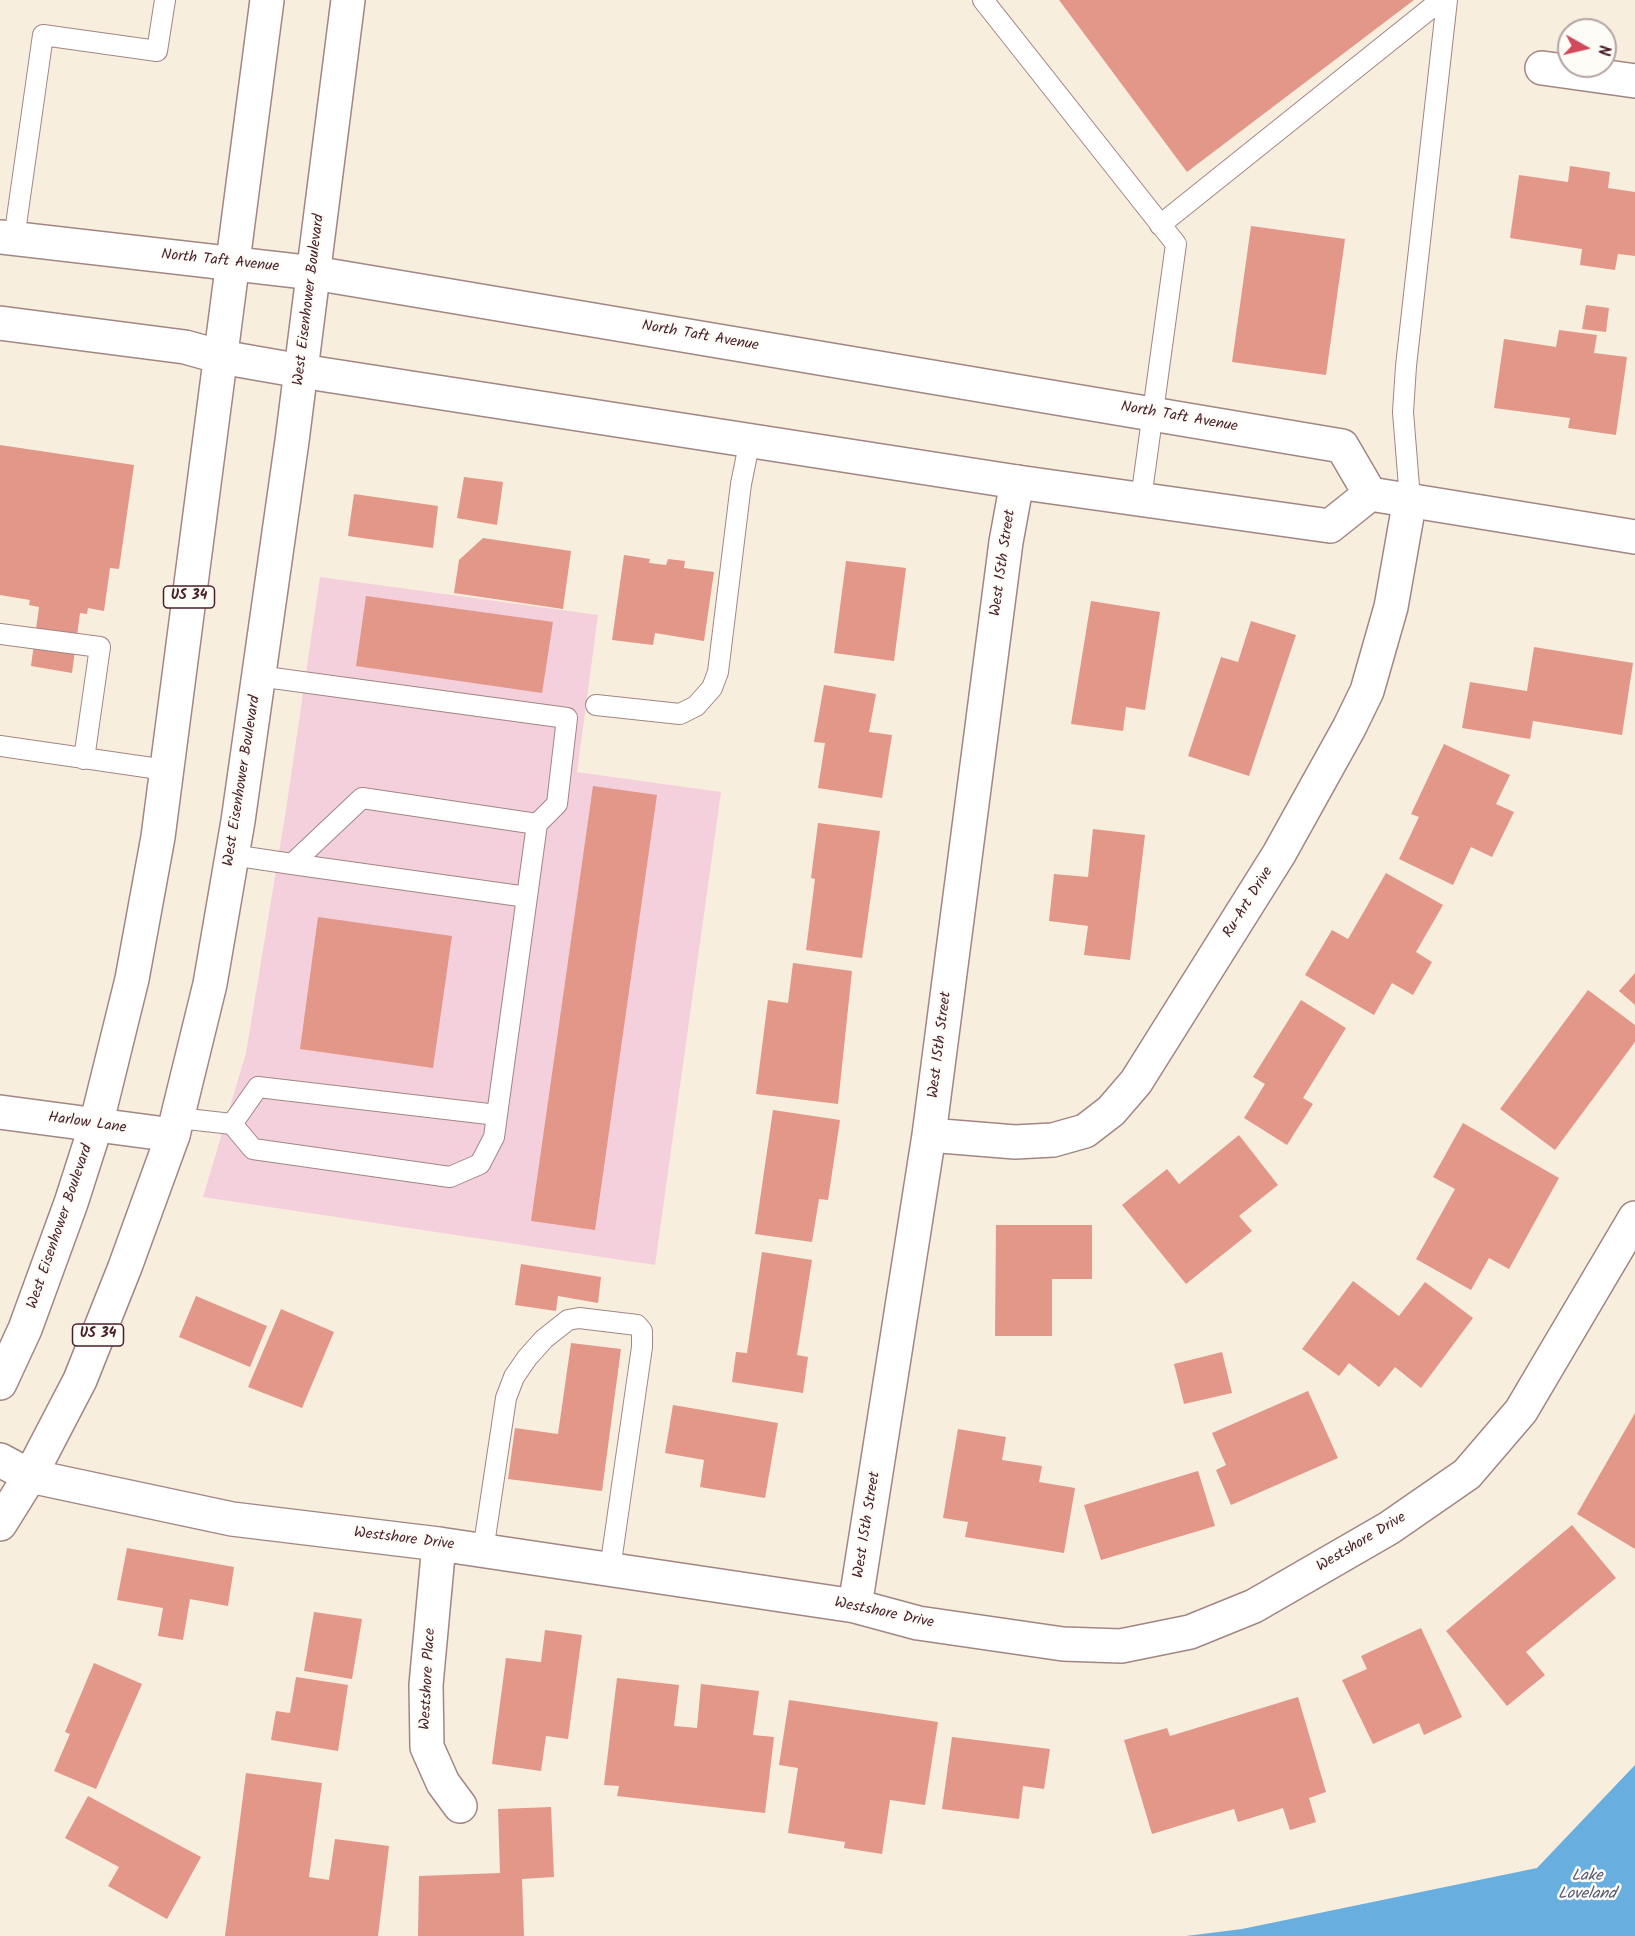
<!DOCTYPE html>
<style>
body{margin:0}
#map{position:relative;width:1635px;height:1936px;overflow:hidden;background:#f8eedd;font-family:Kalam,sans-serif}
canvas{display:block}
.north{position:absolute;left:1557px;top:18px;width:60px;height:60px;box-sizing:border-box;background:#fdfcf7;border:2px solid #b5a4a5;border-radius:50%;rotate:98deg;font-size:16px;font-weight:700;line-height:24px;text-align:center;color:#4a1f2b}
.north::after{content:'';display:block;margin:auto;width:21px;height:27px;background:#d1495b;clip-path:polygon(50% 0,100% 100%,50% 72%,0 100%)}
</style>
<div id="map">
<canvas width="1635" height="1936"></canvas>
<div class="north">N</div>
</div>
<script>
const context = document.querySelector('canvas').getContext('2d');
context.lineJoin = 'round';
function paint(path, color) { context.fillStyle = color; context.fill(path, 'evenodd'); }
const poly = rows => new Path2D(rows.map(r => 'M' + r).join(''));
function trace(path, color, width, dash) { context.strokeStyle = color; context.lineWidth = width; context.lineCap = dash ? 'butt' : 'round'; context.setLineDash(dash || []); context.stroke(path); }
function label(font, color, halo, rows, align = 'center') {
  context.font = font + ' Kalam,sans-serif'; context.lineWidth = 5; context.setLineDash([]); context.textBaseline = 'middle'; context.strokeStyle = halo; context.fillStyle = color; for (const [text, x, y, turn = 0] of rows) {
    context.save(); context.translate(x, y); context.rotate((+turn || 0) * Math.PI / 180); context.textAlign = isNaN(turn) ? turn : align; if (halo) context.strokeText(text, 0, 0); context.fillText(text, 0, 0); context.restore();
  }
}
paint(poly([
 [320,577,598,615,577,772,721,792,655,1265,203,1197,246,1053,286,810]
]), '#f4cfdc');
paint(poly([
 [1635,1765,1635,1936,1186,1936,1242,1929,1537,1868]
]), '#68aede');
paint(poly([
 [1059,0,1414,0,1187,172],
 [1570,166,1610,172,1608,188,1635,192,1635,256,1618,254,1615,270,1580,265,1582,249,1510,238,1519,175,1568,182],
 [1251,226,1345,239,1326,375,1232,362],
 [1586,305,1609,308,1606,332,1582,329],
 [1559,330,1597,335,1594,353,1627,357,1616,435,1568,428,1570,418,1494,408,1504,339,1556,347],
 [0,445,134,465,119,569,110,568,104,611,88,608,87,614,80,613,72,673,31,666,39,607,29,605,30,600,0,595],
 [464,477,503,482,497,525,457,518],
 [354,494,438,506,433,548,348,536],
 [483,538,571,551,563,609,454,593,459,560],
 [624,555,650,559,649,563,666,565,668,559,685,561,684,568,714,572,704,641,655,633,653,645,612,640],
 [846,561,906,568,894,661,834,653],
 [366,596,553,622,542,693,356,666],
 [1091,601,1160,612,1145,710,1126,707,1123,731,1071,724],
 [1251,621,1296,635,1249,776,1188,756,1221,657,1238,662],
 [1534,647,1633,663,1622,735,1533,721,1530,739,1462,728,1470,682,1527,691],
 [824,685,876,694,869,732,892,735,882,798,818,788,825,743,814,742],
 [1444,744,1510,775,1496,804,1514,812,1492,857,1471,847,1453,885,1399,859,1419,817,1411,814],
 [593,786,657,795,595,1230,531,1221],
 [818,823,880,831,862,958,806,950,815,879,811,878],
 [1093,829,1145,835,1130,960,1084,955,1088,926,1049,921,1054,874,1088,877],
 [1386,873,1443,905,1416,952,1432,962,1413,995,1392,983,1374,1015,1305,975,1332,930,1348,939],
 [318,917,452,936,433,1068,300,1049],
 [793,963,852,971,838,1104,756,1094,768,1000,788,1003],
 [1635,973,1635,1005,1619,991],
 [1588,990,1635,1025,1635,1042,1555,1150,1500,1109],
 [1301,1000,1346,1028,1303,1098,1313,1104,1287,1145,1244,1118,1265,1084,1253,1077],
 [773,1110,840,1120,828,1200,819,1199,812,1242,755,1234],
 [1463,1123,1559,1178,1509,1269,1489,1258,1471,1290,1416,1259,1455,1189,1433,1177],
 [1239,1135,1278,1185,1239,1216,1252,1231,1186,1284,1122,1205,1167,1169,1179,1184],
 [996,1225,1092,1225,1092,1279,1052,1279,1052,1336,995,1336],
 [762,1252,812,1260,797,1355,808,1357,803,1393,732,1382,736,1352,747,1353],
 [521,1264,601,1277,598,1303,558,1296,556,1311,515,1305],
 [1353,1281,1399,1316,1425,1282,1473,1318,1421,1388,1395,1367,1379,1387,1349,1363,1339,1376,1302,1349],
 [196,1296,267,1326,250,1367,179,1337],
 [281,1309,334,1332,302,1408,248,1387],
 [571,1343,621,1349,602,1491,508,1479,515,1428,558,1434],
 [1222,1352,1232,1393,1184,1404,1174,1364],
 [1308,1391,1338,1458,1231,1505,1216,1470,1226,1465,1212,1433],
 [673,1405,778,1423,765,1498,700,1487,704,1460,665,1453],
 [1635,1413,1635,1549,1577,1514],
 [958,1429,1006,1437,1002,1460,1042,1466,1039,1482,1075,1488,1064,1553,965,1537,968,1522,943,1518],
 [1198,1471,1215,1526,1101,1560,1084,1505],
 [1572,1525,1616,1578,1526,1652,1545,1675,1507,1706,1446,1631],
 [127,1548,234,1567,228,1606,190,1599,183,1640,158,1636,163,1608,117,1600],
 [314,1612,362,1619,352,1679,304,1671],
 [1421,1628,1462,1717,1424,1735,1419,1723,1373,1744,1342,1680,1367,1669,1361,1656],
 [545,1630,582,1635,568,1739,546,1736,541,1771,492,1764,506,1658,541,1662],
 [94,1663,142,1684,96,1789,54,1771,70,1734,65,1732],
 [296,1677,348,1685,338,1751,271,1740,276,1711,290,1713],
 [617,1678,679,1685,674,1726,697,1728,701,1684,759,1691,753,1735,774,1737,765,1813,617,1796,619,1786,604,1785],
 [1298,1697,1326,1792,1309,1798,1316,1822,1290,1830,1283,1808,1238,1822,1234,1809,1152,1834,1124,1740,1167,1728,1170,1736],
 [789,1700,938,1722,925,1805,890,1800,882,1854,844,1848,845,1842,788,1833,798,1768,779,1765],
 [952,1737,1050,1749,1044,1789,1023,1786,1019,1819,942,1809],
 [246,1773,322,1783,309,1877,329,1880,335,1839,389,1846,378,1936,225,1936],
 [88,1796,201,1857,167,1919,108,1886,119,1867,65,1838],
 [551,1807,554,1877,522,1879,524,1936,418,1936,419,1876,500,1873,498,1809]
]), '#e29789');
const service = poly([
 [983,0,1176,244,1141,499],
 [1160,225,1441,0],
 [14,239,43,35,157,51,165,0],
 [1410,499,1403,412,1406,366,1447,0],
 [0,634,100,647,84,759],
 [258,676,567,718,557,804,537,824],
 [596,705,680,714,696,706,712,688,718,672,741,484,750,440],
 [0,746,166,770],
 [292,864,527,897],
 [178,1118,232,1124,253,1149,450,1177,480,1164,494,1137,537,824,362,798,292,864,232,855],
 [232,1124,258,1087,497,1115],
 [483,1551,506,1398,514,1377,527,1358,544,1339,568,1320,579,1318,637,1325,642,1331,642,1347,610,1569]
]);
const minor = poly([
 [1542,68,1635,81],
 [0,1112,173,1135],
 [929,1135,1015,1142,1053,1140,1085,1131,1111,1111,1136,1082,1279,854,1349,728,1367,691,1391,607,1410,499],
 [0,1460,30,1476,232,1519,439,1544,855,1606,918,1623,1063,1644,1121,1646,1190,1632,1254,1606,1389,1528,1467,1474,1521,1411,1635,1218],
 [439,1544,426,1685,427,1747,443,1783,460,1806],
 [855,1606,929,1135,1006,542,1017,482]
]);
const secondary = poly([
 [0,237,314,273,1342,446,1370,494],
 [0,323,185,347,221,357,301,371,1017,482,1330,526,1370,494,1635,537]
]);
const trunk = poly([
 [0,1383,25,1329,71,1203,96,1125,132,979,158,837,267,0],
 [0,1524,30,1476,80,1380,125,1267,173,1135,210,984,238,821,292,441,348,0]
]);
trace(service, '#a18684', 22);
trace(minor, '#a18684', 36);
trace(secondary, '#a18684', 36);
trace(trunk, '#a18684', 36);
trace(service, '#fff', 20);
trace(minor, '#fff', 33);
trace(secondary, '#fff', 33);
trace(trunk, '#fff', 33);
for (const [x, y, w] of [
 [189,597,51],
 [98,1335,51]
]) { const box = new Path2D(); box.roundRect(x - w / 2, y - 11, w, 22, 4.5); context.fillStyle = '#fdfcf7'; context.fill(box); trace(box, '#4a1f2b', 1.5); }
label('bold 14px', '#4a1f2b', null, [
 ["US 34",189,597],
 ["US 34",98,1335]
]);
label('15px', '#4a1f2b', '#fdfcf7', [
 ["North Taft Avenue",220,262,6],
 ["West Eisenhower Boulevard",310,300,-83],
 ["North Taft Avenue",700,337,10],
 ["North Taft Avenue",1179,418,10],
 ["West 15th Street",1004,563,-82],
 ["West Eisenhower Boulevard",243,781,-81],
 ["Ru-Art Drive",1249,903,-58],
 ["West 15th Street",941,1045,-83],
 ["Harlow Lane",87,1124,8],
 ["West Eisenhower Boulevard",61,1227,-71],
 ["West 15th Street",868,1525,-81],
 ["Westshore Drive",404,1540,7],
 ["Westshore Drive",1362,1543,-31],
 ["Westshore Drive",884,1614,12],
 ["Westshore Place",429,1679,-87]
]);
label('italic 16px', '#565873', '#fdfcf7', [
 ["Lake",1587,1877],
 ["Loveland",1587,1895]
]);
</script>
